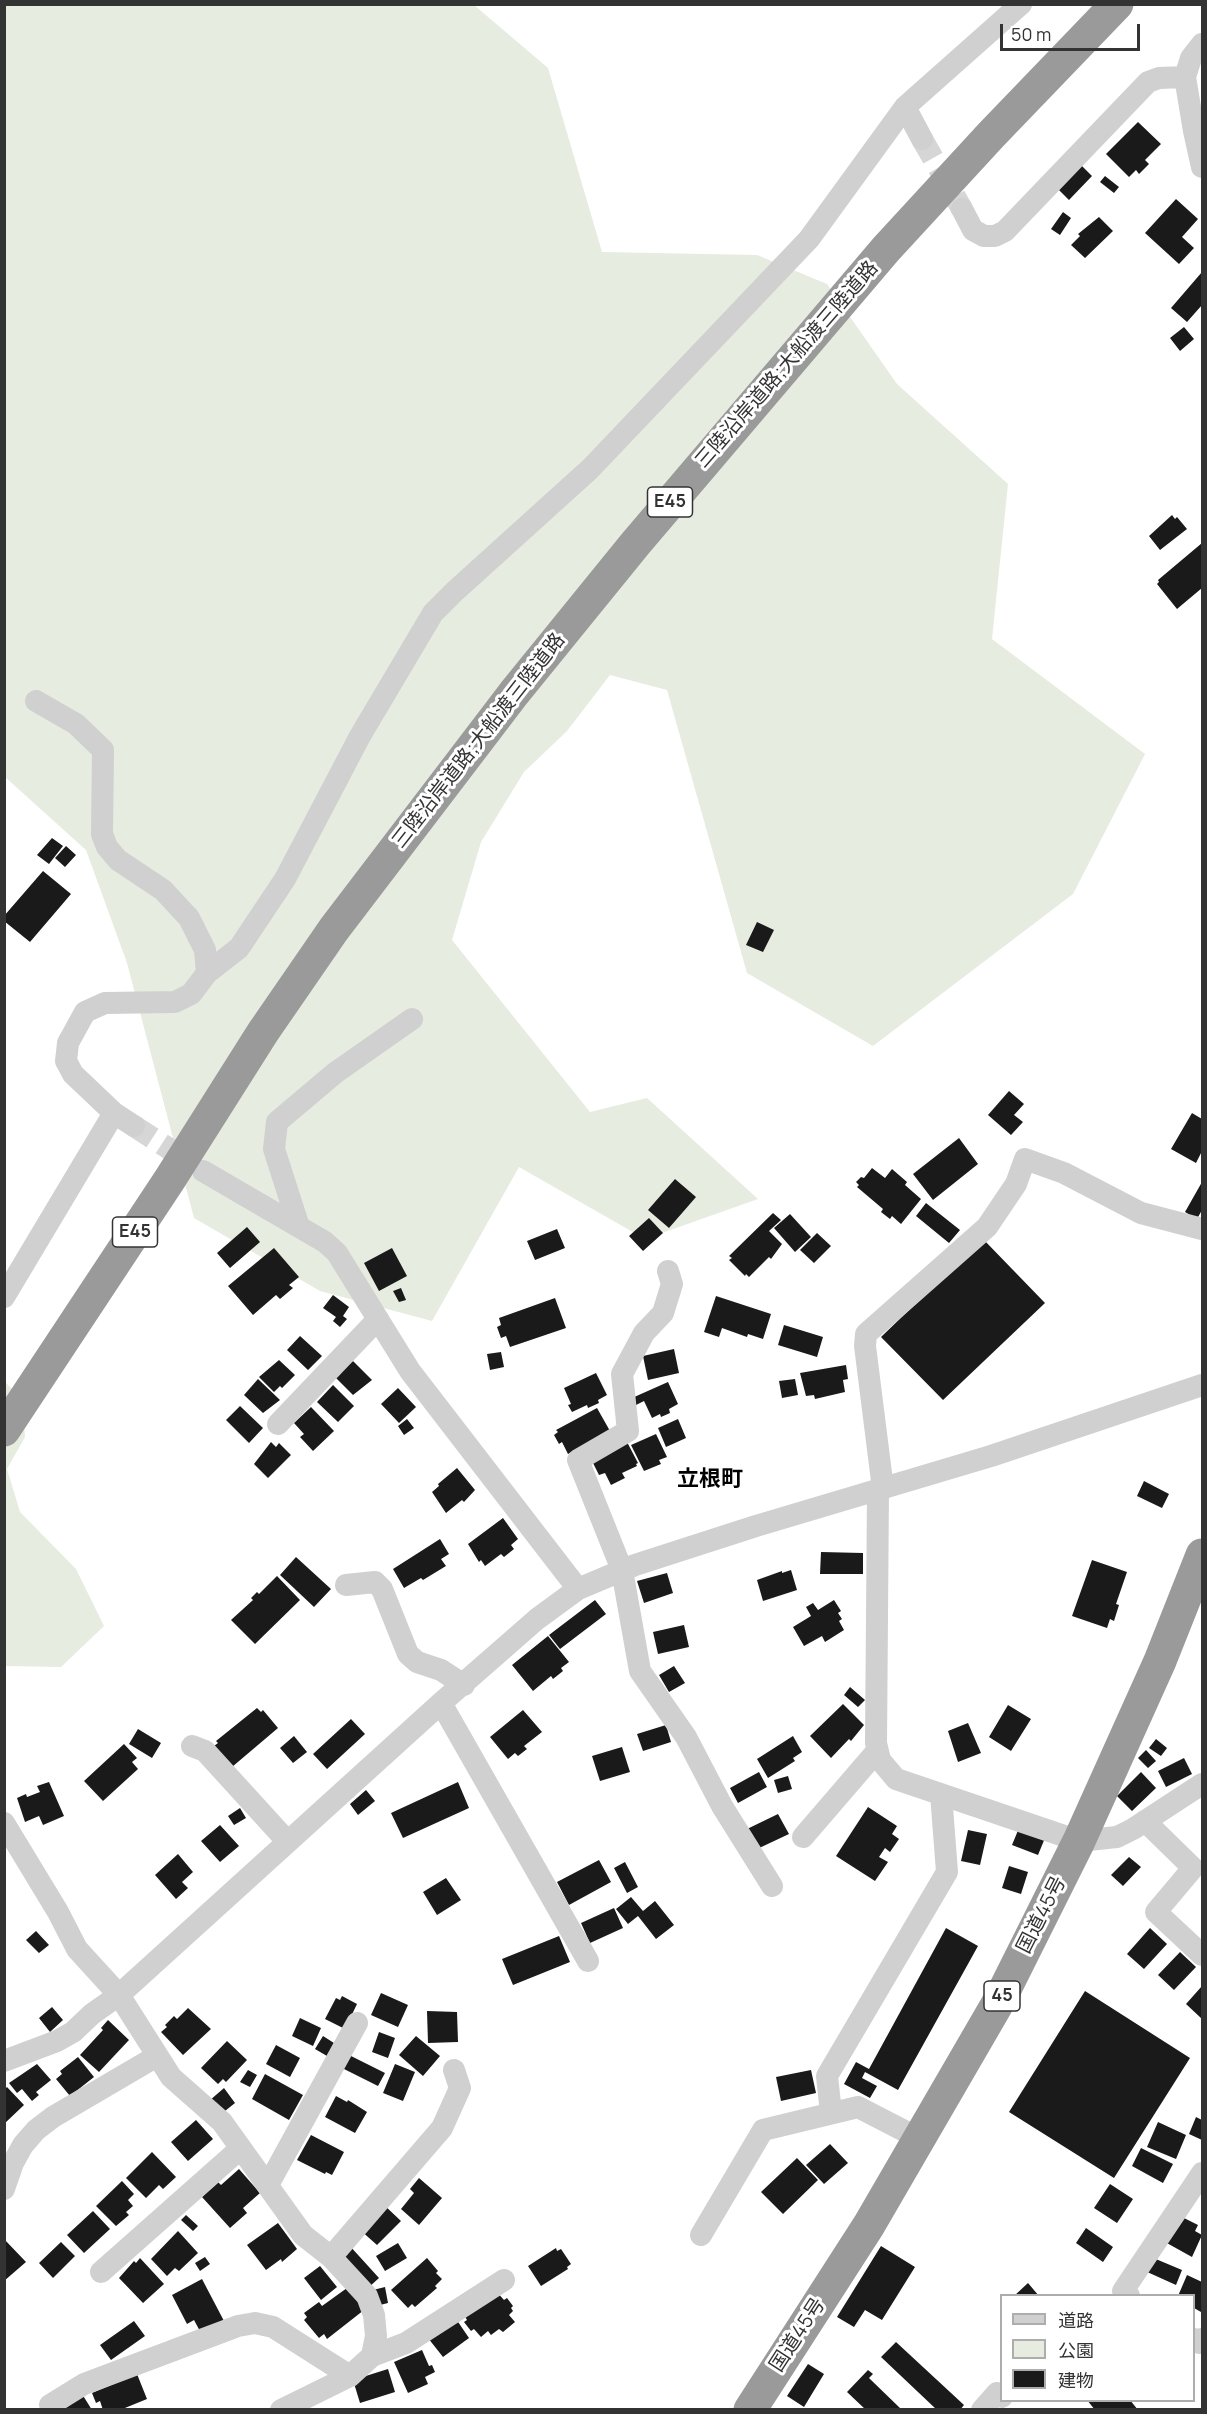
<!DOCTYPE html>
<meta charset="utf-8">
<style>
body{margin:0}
#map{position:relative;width:1207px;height:2414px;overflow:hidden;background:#fff;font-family:Manrope,"Noto Sans JP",sans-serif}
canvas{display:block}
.frame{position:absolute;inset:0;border:6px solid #333;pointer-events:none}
.legend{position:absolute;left:1000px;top:2294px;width:195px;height:108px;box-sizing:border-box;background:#fff;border:2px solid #adadad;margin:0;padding:8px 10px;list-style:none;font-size:18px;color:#333}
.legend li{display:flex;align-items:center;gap:12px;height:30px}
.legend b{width:30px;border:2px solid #adadad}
.scale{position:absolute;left:1000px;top:24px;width:140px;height:27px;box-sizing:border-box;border:3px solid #333;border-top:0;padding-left:8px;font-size:18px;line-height:21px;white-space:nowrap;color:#333;-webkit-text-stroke:4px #fff;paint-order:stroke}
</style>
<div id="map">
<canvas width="1207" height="2414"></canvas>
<div class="frame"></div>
<ul class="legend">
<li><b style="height:8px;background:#d0d0d0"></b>道路</li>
<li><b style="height:16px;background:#e6ecdf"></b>公園</li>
<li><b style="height:16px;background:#1a1a1a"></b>建物</li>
</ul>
<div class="scale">50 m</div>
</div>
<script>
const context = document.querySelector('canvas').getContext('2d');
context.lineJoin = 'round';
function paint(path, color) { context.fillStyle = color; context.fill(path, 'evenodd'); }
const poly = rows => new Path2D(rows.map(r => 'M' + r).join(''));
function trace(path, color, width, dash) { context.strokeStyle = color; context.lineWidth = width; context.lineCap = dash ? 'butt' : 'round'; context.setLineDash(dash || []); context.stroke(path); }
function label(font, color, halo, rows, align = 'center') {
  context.font = font + ' Manrope,"Noto Sans JP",sans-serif'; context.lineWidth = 6; context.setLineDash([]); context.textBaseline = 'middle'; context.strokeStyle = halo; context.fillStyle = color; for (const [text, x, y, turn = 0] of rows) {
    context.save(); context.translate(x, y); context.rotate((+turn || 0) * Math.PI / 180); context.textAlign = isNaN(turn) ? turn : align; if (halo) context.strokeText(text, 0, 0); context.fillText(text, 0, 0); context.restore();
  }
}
paint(poly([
 [5,4,474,5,548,68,602,252,757,255,827,284,897,384,1008,484,992,639,1145,754,1073,894,873,1046,747,973,667,690,610,675,567,731,524,772,481,842,452,940,590,1112,647,1098,758,1199,645,1239,519,1167,432,1321,320,1291,194,1218,127,963,86,850,5,777],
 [4,1381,22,1399,25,1437,7,1469,20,1512,76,1569,104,1626,61,1667,5,1666]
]), '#e6ecdf');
paint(poly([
 [1138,122,1161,144,1145,160,1149,164,1139,174,1136,170,1129,177,1106,154],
 [1081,165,1092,176,1069,200,1058,189],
 [1105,176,1119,187,1114,193,1100,182],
 [1176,199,1198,219,1182,237,1194,248,1179,264,1145,233],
 [1063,212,1071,218,1060,235,1051,229],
 [1099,217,1113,231,1085,258,1071,245,1080,236,1078,234],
 [1202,272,1202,305,1187,322,1171,308],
 [1184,327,1194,339,1180,351,1170,338],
 [1172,515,1175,519,1177,517,1187,529,1160,550,1149,536],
 [1202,543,1202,588,1177,609,1157,584,1159,582,1158,580],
 [52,838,63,846,49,864,37,855],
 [66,846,76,855,65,867,55,858],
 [43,871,71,894,30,942,4,921,4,916],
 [757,922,774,930,763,952,746,945],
 [1009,1091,1024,1104,1014,1115,1023,1122,1011,1135,988,1115],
 [1192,1113,1202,1119,1202,1151,1196,1163,1171,1149],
 [959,1138,978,1164,933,1200,913,1174],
 [872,1168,885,1178,892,1169,907,1182,905,1185,921,1199,901,1224,892,1216,890,1219,881,1212,883,1209,857,1187,859,1185,856,1182,861,1177,864,1178],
 [675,1179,696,1197,669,1228,648,1210],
 [1202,1182,1202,1210,1197,1219,1185,1212],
 [926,1203,960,1230,949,1243,916,1216],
 [773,1213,781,1220,769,1231,782,1244,771,1259,769,1257,749,1277,746,1274,745,1276,729,1260,732,1258,729,1256],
 [790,1214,811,1237,795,1252,774,1228],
 [649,1218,663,1233,643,1251,629,1236],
 [247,1227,260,1242,230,1268,217,1253],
 [557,1229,565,1248,535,1260,527,1241],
 [817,1233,831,1246,814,1263,800,1250],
 [983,1239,1045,1303,943,1400,881,1337],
 [274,1248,299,1277,289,1285,293,1288,280,1299,276,1295,253,1315,228,1286],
 [392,1248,407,1276,379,1291,364,1263],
 [401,1288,406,1300,399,1302,393,1291],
 [333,1295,349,1307,343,1316,347,1319,340,1327,333,1321,336,1317,323,1308],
 [716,1296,771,1314,763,1339,748,1334,747,1337,722,1328,719,1337,704,1332],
 [555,1298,566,1328,510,1347,506,1336,501,1338,497,1327,501,1325,499,1318],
 [784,1325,823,1337,817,1357,778,1345],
 [300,1336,322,1356,308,1370,287,1350],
 [674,1349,679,1373,648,1380,643,1356],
 [501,1352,504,1367,490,1370,487,1354],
 [279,1360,295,1375,282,1388,280,1386,274,1392,259,1377],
 [353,1361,372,1380,353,1395,334,1376],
 [846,1365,848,1379,843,1380,845,1392,815,1399,814,1395,806,1396,800,1373],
 [596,1373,607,1395,598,1400,599,1403,588,1408,587,1405,572,1412,568,1405,571,1404,564,1388],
 [258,1379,280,1400,263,1413,244,1395],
 [795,1379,798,1395,782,1398,779,1381],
 [668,1382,678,1404,669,1409,670,1413,661,1417,660,1414,652,1418,644,1401,636,1405,632,1398],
 [333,1385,354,1406,338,1422,317,1402],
 [398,1388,416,1407,399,1423,381,1404],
 [240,1406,263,1428,249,1443,226,1420],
 [311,1407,334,1431,313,1451,300,1437,304,1434,294,1423],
 [597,1408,610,1431,568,1454,562,1442,559,1444,554,1435,558,1432,556,1430],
 [407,1419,414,1428,404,1435,398,1426],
 [678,1419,686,1438,666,1447,658,1428],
 [656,1434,667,1457,659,1460,661,1464,644,1471,631,1445],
 [271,1442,276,1447,279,1443,291,1455,268,1478,254,1464],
 [627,1442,638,1463,636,1464,637,1466,622,1473,625,1478,611,1485,605,1473,599,1475,593,1463],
 [457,1468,475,1490,464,1502,462,1500,446,1513,432,1492,439,1486,438,1484],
 [1144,1481,1169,1494,1162,1508,1137,1496],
 [503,1518,518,1539,511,1545,514,1549,504,1557,501,1554,485,1566,481,1560,479,1562,468,1544],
 [440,1539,449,1554,441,1559,446,1566,423,1580,421,1578,404,1588,393,1569],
 [821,1552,863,1553,863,1574,820,1574],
 [296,1557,331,1589,314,1607,280,1575],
 [1092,1560,1127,1572,1116,1604,1119,1605,1114,1621,1110,1619,1107,1628,1072,1616],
 [791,1570,797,1590,763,1601,757,1580,782,1571,782,1573],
 [667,1573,673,1593,644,1603,637,1581],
 [277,1576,300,1600,255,1644,231,1620,253,1600,251,1598,257,1592,259,1594],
 [595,1600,606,1614,560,1649,549,1635],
 [834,1600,841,1611,838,1613,842,1619,839,1621,844,1630,825,1642,822,1636,804,1646,793,1627,811,1616,806,1607,813,1603,818,1610],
 [684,1625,689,1647,658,1654,653,1632],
 [548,1636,569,1662,561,1668,563,1671,553,1679,551,1676,533,1691,512,1665],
 [674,1666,685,1683,669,1692,659,1675],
 [850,1687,865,1700,858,1707,844,1695],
 [843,1704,864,1725,851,1741,849,1739,831,1758,810,1736],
 [1008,1705,1031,1719,1011,1751,989,1737],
 [257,1708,261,1712,263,1710,278,1728,232,1767,214,1746,218,1743,216,1741],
 [523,1710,542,1732,524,1746,527,1749,518,1756,515,1753,508,1759,490,1737],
 [351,1719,365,1734,327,1769,313,1754],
 [968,1723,981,1753,958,1762,948,1731],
 [666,1725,671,1742,643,1751,637,1734],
 [138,1729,161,1743,152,1758,129,1744],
 [294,1736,307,1752,293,1763,280,1748],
 [793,1736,802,1752,793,1758,795,1761,768,1778,757,1759],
 [1156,1739,1167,1748,1161,1756,1149,1748],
 [124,1744,137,1758,132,1762,138,1769,103,1801,84,1781],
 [622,1747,630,1772,600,1781,592,1756],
 [1146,1750,1156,1761,1148,1768,1138,1758],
 [1184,1758,1192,1774,1166,1787,1158,1771],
 [759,1772,767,1787,738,1803,730,1788],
 [1141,1772,1156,1788,1132,1811,1117,1796],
 [788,1776,792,1789,778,1793,774,1780],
 [49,1782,64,1816,43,1825,39,1816,25,1822,17,1798,26,1794,27,1797,40,1792,37,1786],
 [458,1782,469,1808,403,1838,391,1813],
 [366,1790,375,1801,358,1815,350,1804],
 [868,1807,897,1826,892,1834,899,1839,890,1852,885,1848,879,1857,888,1862,875,1881,836,1856],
 [240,1808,246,1818,234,1825,228,1816],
 [778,1814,789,1834,755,1850,745,1830],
 [220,1825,239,1846,220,1862,201,1841],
 [1019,1828,1045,1838,1038,1855,1012,1845],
 [968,1830,987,1834,980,1865,961,1861],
 [178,1854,193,1872,182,1882,188,1888,176,1899,155,1875],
 [1129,1857,1141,1867,1123,1886,1111,1875],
 [599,1860,611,1882,569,1905,557,1882],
 [625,1862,638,1887,627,1893,614,1868],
 [1009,1866,1028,1872,1021,1894,1002,1888],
 [446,1878,461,1900,437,1915,423,1892],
 [631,1897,643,1911,655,1901,674,1925,656,1939,638,1916,628,1924,616,1909],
 [614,1908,623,1928,590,1943,581,1923],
 [946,1928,978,1946,898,2090,865,2072,862,2078,877,2086,870,2098,844,2084,856,2062,869,2069],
 [1150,1928,1167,1944,1144,1969,1127,1954],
 [36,1931,49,1945,39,1953,26,1940],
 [559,1936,570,1962,513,1985,502,1959],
 [1180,1952,1196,1967,1174,1990,1158,1975],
 [1202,1986,1202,2019,1186,2004],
 [1085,1991,1190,2058,1114,2178,1009,2112],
 [381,1993,408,2005,398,2027,371,2015],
 [342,1996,357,2004,345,2029,325,2019,336,1998,340,2000],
 [52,2007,63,2020,50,2032,39,2018],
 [188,2008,211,2029,183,2055,161,2032,167,2027,165,2025,174,2016,177,2019],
 [427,2011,457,2012,458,2042,428,2043],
 [300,2018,321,2028,313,2046,292,2036],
 [108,2020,129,2040,99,2072,80,2055,103,2030,101,2028],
 [379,2032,395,2038,388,2058,372,2052],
 [323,2036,334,2043,327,2056,315,2049],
 [416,2036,440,2056,423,2076,399,2055],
 [227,2041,247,2060,226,2082,223,2079,218,2084,201,2068],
 [276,2045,300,2058,290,2077,266,2064],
 [349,2055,385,2073,378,2086,342,2068],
 [78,2057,94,2077,70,2096,56,2079,62,2074,60,2071],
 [37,2064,51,2080,36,2092,39,2095,32,2101,22,2089,17,2093,9,2083],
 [395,2064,415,2072,403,2101,383,2093],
 [248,2070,257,2075,250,2087,240,2082],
 [811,2070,816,2093,781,2101,776,2077],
 [265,2074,303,2095,289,2120,252,2099],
 [7,2087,24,2105,4,2124,4,2090],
 [224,2088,235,2103,220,2115,209,2101],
 [336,2096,347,2102,348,2100,367,2112,355,2133,325,2117],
 [1196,2117,1202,2120,1202,2140,1189,2134],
 [196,2120,213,2139,188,2161,171,2142],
 [1158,2122,1186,2135,1176,2159,1147,2147],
 [311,2135,344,2152,332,2175,326,2172,325,2174,297,2160],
 [830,2144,848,2163,824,2184,806,2165],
 [1141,2148,1173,2164,1163,2183,1132,2166],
 [152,2152,176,2177,163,2189,159,2185,146,2198,126,2178],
 [797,2158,818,2180,783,2214,761,2192],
 [239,2169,260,2193,243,2208,247,2213,230,2228,202,2197,218,2182,221,2185],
 [419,2178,442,2198,419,2225,401,2209,414,2193,410,2189],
 [122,2181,134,2194,128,2200,133,2206,126,2212,129,2215,116,2226,96,2206],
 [1110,2184,1133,2199,1117,2223,1094,2208],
 [383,2204,401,2221,377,2245,359,2229],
 [93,2211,110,2229,84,2253,67,2235],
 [186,2215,198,2226,193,2231,181,2220],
 [1180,2216,1198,2225,1195,2231,1202,2235,1192,2257,1165,2242],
 [278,2223,297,2249,282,2262,281,2259,266,2270,247,2245],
 [1086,2228,1113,2247,1103,2262,1076,2243],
 [178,2231,198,2253,179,2271,175,2268,167,2276,151,2259],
 [4,2239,26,2262,4,2281],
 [61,2242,75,2256,53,2278,39,2263],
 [398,2243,407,2258,385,2271,376,2256],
 [349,2245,379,2278,368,2288,340,2254],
 [881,2246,915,2267,882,2320,865,2310,854,2327,837,2317],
 [556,2248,557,2251,561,2249,571,2264,567,2267,568,2269,541,2286,528,2266],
 [205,2257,210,2264,200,2271,195,2263],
 [1151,2257,1182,2270,1176,2285,1145,2271],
 [140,2258,164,2284,143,2303,119,2278,134,2261,136,2263],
 [427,2258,438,2271,436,2273,442,2279,435,2286,437,2288,415,2307,412,2304,408,2308,391,2290],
 [320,2266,337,2287,321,2300,304,2278],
 [1187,2275,1202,2282,1201,2312,1194,2308,1194,2296,1178,2296],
 [202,2279,224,2321,201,2333,194,2320,187,2324,172,2295],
 [1028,2283,1039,2296,1014,2296],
 [385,2287,388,2303,376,2306,373,2290],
 [347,2288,364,2310,327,2339,324,2334,319,2338,304,2320,307,2317,304,2313,319,2302,322,2306],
 [495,2290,504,2300,507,2298,513,2306,511,2308,513,2311,509,2315,515,2322,503,2332,499,2329,491,2335,488,2331,481,2337,474,2329,471,2331,464,2322,467,2320,464,2315],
 [454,2316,469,2338,443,2357,428,2338],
 [134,2321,145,2336,111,2360,100,2345],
 [896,2342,964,2405,960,2410,937,2410,881,2357],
 [422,2350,429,2366,432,2365,435,2372,425,2377,428,2384,408,2393,394,2362],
 [808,2364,824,2374,804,2407,787,2396],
 [388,2369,395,2392,360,2403,353,2380],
 [868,2370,873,2374,869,2378,902,2410,866,2410,847,2392],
 [137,2374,147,2399,120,2410,103,2410,100,2401,96,2403,92,2393],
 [82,2394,92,2410,56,2410],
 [1087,2400,1130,2400,1138,2410,1095,2410]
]), '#1a1a1a');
trace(poly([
 [922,139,962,209],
 [134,1126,196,1166]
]), '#d6d6d6', 22, [22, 11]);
trace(poly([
 [1202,44,1191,58,1185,77,1194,131,1202,167],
 [905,107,1021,4],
 [962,209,973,230,984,236,995,236,1005,231,1148,82,1159,78,1185,77],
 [36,701,76,724,103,750,102,834,107,847,118,860,163,890,189,918,205,950,207,973],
 [134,1126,114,1113,73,1074,66,1061,68,1043,85,1012,105,1003,175,1002,191,994,207,973,239,948,285,879,360,736,433,613,454,592,590,469,809,239,905,107,922,139],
 [203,1171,325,1242,337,1253,410,1371,578,1589],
 [299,1227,274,1149,277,1122,335,1073,412,1019],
 [668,1271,672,1284,663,1313,644,1333,622,1374,628,1431,578,1460,622,1570,640,1671,686,1737,722,1806,772,1886],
 [4,1297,114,1113],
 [278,1424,378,1319],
 [883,1489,865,1346,866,1334,987,1227,1016,1184,1025,1159,1064,1173,1141,1213,1202,1229],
 [878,1490,876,1743,880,1760,896,1779,1079,1841,1117,1837,1133,1829,1202,1784],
 [346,1585,375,1582,382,1589,408,1654,417,1662,441,1670,464,1685],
 [441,1703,588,1961],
 [192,1746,205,1751,287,1841],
 [1145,1821,1193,1868,1156,1912,1202,1955],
 [4,1823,58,1912,77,1949,119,1995,171,2077,222,2122,303,2235,331,2257,367,2296,374,2315,376,2336,372,2356,350,2376,281,2410],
 [803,1837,877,1751],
 [4,2061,57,2041,73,2032,92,2014,119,1995,441,1703,537,1619,578,1589,635,1565,756,1526,991,1456,1202,1385],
 [831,2113,827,2076,947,1872,941,1794],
 [268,2185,357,2023],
 [4,2189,13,2163,23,2145,36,2130,53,2117,157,2056],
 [701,2235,763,2130,858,2107,920,2139],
 [331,2257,442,2128,460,2088,454,2070],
 [101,2272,241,2148],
 [1129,2296,1123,2291,1202,2173],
 [1194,2339,1199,2343,1202,2339],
 [372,2356,406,2343,504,2280],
 [50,2405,84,2384,238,2326,255,2323,273,2327,350,2376],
 [982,2410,997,2393,1002,2397]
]), '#d0d0d0', 22);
trace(poly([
 [4,1430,170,1179,263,1032,334,929,514,693,635,544,886,249,991,135,1117,4],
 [750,2410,869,2225,999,2001,1079,1841,1160,1661,1202,1555]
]), '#9a9a9a', 33);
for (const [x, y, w] of [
 [670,502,45],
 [135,1232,45],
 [1002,1996,36]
]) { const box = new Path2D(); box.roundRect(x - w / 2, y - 15, w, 30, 4.5); context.fillStyle = '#fff'; context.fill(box); trace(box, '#333', 1.5); }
label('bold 18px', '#333', null, [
 ["E45",670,502],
 ["E45",135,1232],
 ["45",1002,1996]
]);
label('20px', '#333', '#fff', [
 ["三陸沿岸道路;大船渡三陸道路",787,365,-49],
 ["三陸沿岸道路;大船渡三陸道路",479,741,-52],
 ["国道45号",1042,1915,-63],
 ["国道45号",798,2335,-57]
]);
label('bold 22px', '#000', '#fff', [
 ["立根町",710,1480]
]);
</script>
